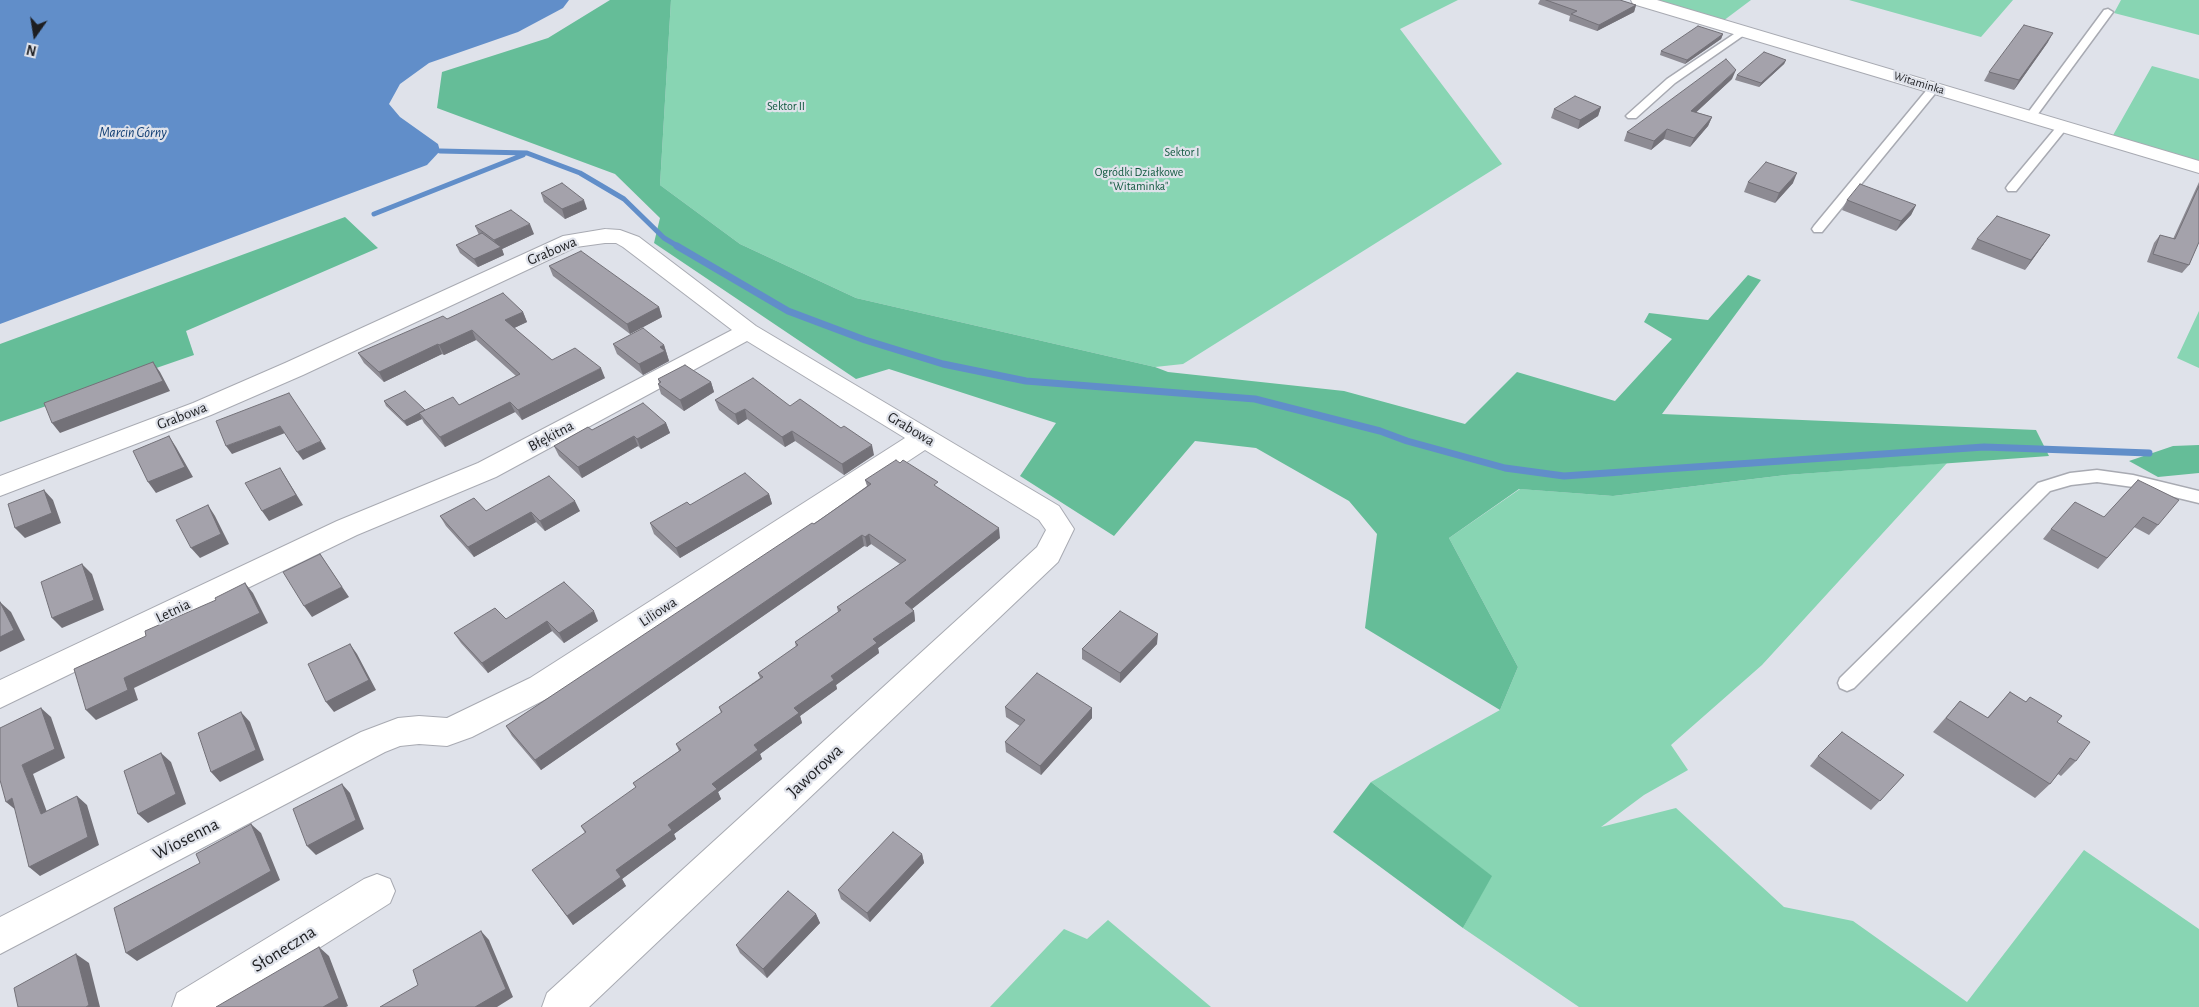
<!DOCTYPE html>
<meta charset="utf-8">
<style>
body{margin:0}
#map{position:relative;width:2199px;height:1007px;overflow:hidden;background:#dfe2ea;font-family:"Alegreya Sans",sans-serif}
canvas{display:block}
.north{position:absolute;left:10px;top:10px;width:50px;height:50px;-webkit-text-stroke:4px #dfe2ea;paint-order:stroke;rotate:193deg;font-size:14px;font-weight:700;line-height:20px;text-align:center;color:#1d1e21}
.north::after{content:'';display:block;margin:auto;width:18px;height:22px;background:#1d1e21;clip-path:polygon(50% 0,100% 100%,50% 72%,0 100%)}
</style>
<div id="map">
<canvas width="2199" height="1007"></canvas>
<div class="north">N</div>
</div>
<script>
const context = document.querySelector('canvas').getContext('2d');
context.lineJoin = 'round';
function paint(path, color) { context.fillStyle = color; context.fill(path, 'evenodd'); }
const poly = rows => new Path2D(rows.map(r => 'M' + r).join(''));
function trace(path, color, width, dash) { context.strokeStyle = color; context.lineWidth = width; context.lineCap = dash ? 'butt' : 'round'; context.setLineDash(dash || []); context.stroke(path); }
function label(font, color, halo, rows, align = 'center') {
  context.font = font + ' "Alegreya Sans",sans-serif'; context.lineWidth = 4.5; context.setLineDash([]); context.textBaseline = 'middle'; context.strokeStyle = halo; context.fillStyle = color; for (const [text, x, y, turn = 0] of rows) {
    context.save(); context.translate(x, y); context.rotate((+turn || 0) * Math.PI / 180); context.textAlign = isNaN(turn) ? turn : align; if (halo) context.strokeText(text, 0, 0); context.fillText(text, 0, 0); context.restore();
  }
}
paint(poly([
 [671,0,1458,0,1400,29,1502,164,1183,364,1155,367,856,298,740,244,660,185],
 [1651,0,1751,0,1723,21],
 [1849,0,2013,0,1981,37],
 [2121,0,2199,0,2199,35,2114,13],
 [2152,66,2199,79,2199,163,2112,137],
 [2199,311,2199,368,2177,358],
 [1947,463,1762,665,1671,745,1688,770,1644,795,1601,827,1676,808,1784,907,1853,921,1967,1002,2084,850,2199,929,2199,1007,1579,1007,1463,928,1491,876,1371,782,1500,710,1518,667,1449,538,1520,489,1613,496,1786,475],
 [1108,920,1211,1007,990,1007,1064,929,1087,939]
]), '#88d5b3');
paint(poly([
 [610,0,671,0,660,185,740,244,856,298,1155,367,1168,372,1344,391,1465,424,1517,372,1615,401,1672,339,1644,322,1649,313,1708,320,1748,275,1761,280,1662,414,2036,430,2049,456,1786,475,1613,496,1519,489,1449,538,1518,667,1500,710,1365,628,1377,534,1349,501,1256,448,1195,441,1114,536,1020,476,1056,423,889,369,856,379,654,243,660,218,615,174,437,108,442,72,548,38],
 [345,217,378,248,186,331,194,355,0,422,0,344],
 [2199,445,2199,473,2158,477,2129,461,2173,446],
 [1371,782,1492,876,1463,928,1333,832]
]), '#65bd98');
paint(poly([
 [0,0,569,0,563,8,518,32,429,63,400,84,389,104,400,117,438,144,440,151,427,165,0,324]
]), '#618ec9');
trace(poly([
 [440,151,527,153,580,173,624,199,664,238,679,247],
 [374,214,523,155]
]), '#618ec9', 5);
trace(poly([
 [677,246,788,311,865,340,943,364,1026,381,1255,399,1380,431,1407,441,1505,468,1564,476,1984,447,2149,453]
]), '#618ec9', 7);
const service = poly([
 [2108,9,2113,12,2035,118,2027,118,2025,116,2027,114,2104,10,2108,9],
 [1743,28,1748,31,1747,33,1675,83,1636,118,1628,118,1626,116,1628,114,1667,79,1743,28],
 [1934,85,1938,86,1939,88,1938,90,1822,232,1814,232,1812,229,1814,226,1930,86,1934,85],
 [2063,123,2069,126,2067,128,2016,191,2008,191,2006,188,2008,185,2059,124,2063,123],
 [2097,470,2133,475,2199,491,2199,503,2133,487,2097,482,2071,485,2050,491,1854,688,1847,691,1840,688,1838,683,1840,678,2038,483,2070,473,2097,470]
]);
const minor = poly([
 [1631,0,1657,0,2199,161,2199,173,1633,4,1631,0],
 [605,229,620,230,639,237,756,326,1059,506,1074,529,1058,562,589,1007,542,1007,547,993,1037,547,1046,530,1039,520,925,450,552,696,472,737,447,746,419,744,400,746,385,752,0,954,0,917,361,732,398,718,419,716,447,718,530,678,905,438,747,341,496,477,357,535,0,708,0,680,337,521,478,463,732,330,623,247,616,243,605,243,576,247,303,375,211,415,0,496,0,476,193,403,285,363,563,236,605,229],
 [377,874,390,879,395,891,390,903,226,1007,172,1007,177,993,364,879,377,874]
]);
trace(service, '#a8aab2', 3);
trace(minor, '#a8aab2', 2);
paint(service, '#fff');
paint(minor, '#fff');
paint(poly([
 [1540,0,1620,0,1636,5,1634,12,1597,31,1569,21,1570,16,1538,4],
 [1723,34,1721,39,1685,64,1660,55,1661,51],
 [2048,42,2014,90,1984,81,1989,72],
 [1786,60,1784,64,1759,87,1735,80,1737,75],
 [1732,79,1696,112,1712,117,1708,126,1690,147,1664,139,1651,150,1624,141,1627,132],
 [1601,107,1598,116,1578,129,1551,118,1554,109],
 [1748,182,1793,183,1775,203,1744,192],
 [2199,182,2199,242,2189,265,2182,273,2147,262,2154,243,2160,235,2173,239],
 [541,193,587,209,565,219,544,202],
 [1847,200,1916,205,1911,215,1896,231,1842,210],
 [475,226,534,234,502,249,504,255,478,267,460,253,456,245,479,235],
 [2050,235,2025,270,1971,249,1977,239],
 [549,266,659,307,662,317,630,334,553,276],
 [523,312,527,322,514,328,552,360,605,378,522,420,515,412,445,447,424,423,422,419,407,426,386,406,384,401,425,410,459,405,516,376,476,340,444,355,442,354,384,382,364,363,358,353,447,319],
 [613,344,664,345,669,361,643,375,617,354],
 [658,379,711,382,714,392,684,411,661,394,658,384,659,383],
 [715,400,790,406,874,455,844,475,795,441,785,447,747,419,738,425,719,410],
 [666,423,670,433,641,449,638,446,582,478,559,456,554,446,592,430],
 [865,480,938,488,1000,538,912,609,914,611,915,621,878,648,879,653,836,685,837,689,800,716,802,723,760,754,762,759,718,792,721,799,674,834,676,839,622,879,626,886,573,925,539,879,585,833,581,826,636,788,633,783,679,751,676,744,721,713,719,707,760,678,758,673,796,647,795,642,838,612,837,607,900,564,871,544,867,547,864,546,541,770,512,736,506,726,814,524,867,486],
 [2138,480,2158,525,2149,535,2134,527,2098,569,2043,539,2051,529,2104,517],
 [769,494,772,504,680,558,654,534,650,523,690,505],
 [486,511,580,511,545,531,536,522,474,557,446,526,440,516],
 [506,619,598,621,564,643,552,631,488,673,461,643,454,633],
 [1157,644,1120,683,1082,659,1082,649],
 [2010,692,2026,702,2030,697,2057,722,2076,761,2061,776,2058,774,2050,784,2035,798,1933,732,1960,701,1987,718],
 [1005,707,1092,708,1092,718,1041,775,1006,752,1005,742,1020,726,1006,717],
 [1818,756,1904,775,1871,810,1810,766],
 [922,854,924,863,870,922,841,899,838,890],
 [816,914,820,923,767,978,740,953,736,945]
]), '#8d8b93');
paint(poly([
 [1636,5,1634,12,1597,31,1599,25],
 [2053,33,2048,42,2014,90,2019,80],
 [1723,34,1721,39,1685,64,1687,60],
 [1786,60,1784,64,1759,87,1761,83],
 [1736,70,1732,79,1688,120,1691,111],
 [1601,107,1598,116,1578,129,1580,120],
 [1712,117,1708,126,1690,147,1694,138],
 [1667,129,1664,139,1651,150,1654,141],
 [1797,173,1793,183,1775,203,1779,193],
 [584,200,587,209,565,219,562,209],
 [1916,205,1911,215,1896,231,1901,221],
 [530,224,534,234,502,249,504,255,478,267,474,259,497,248,494,240],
 [2050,235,2043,245,2025,270,2031,260],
 [659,307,662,317,630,334,627,324],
 [523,312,527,322,510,330,505,320],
 [472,330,476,340,444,355,439,345],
 [438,344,442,354,384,382,379,372],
 [664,345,669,361,643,375,639,364,660,347],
 [153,362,160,372,170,391,60,433,52,423],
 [601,368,605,378,522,420,518,410],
 [711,382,714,392,684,411,680,400],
 [510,402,515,412,445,447,440,437],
 [745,409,747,419,738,425,735,414],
 [419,413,422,419,407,426,404,421],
 [666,423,670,433,641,449,637,439],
 [280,426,285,433,232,454,226,446],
 [792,431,795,441,785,447,782,437],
 [169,436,176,447,193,477,156,493,148,482],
 [634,436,638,446,582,478,578,467],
 [321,441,326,449,303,460,297,452],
 [872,445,874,455,844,475,842,464],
 [280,468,303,505,269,521,262,511],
 [44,490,53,500,61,523,25,538,15,528],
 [769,494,772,504,680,558,676,548],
 [575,501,580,511,545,531,540,521],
 [208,505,215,516,229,544,200,558,191,548],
 [531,512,536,522,474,557,468,547],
 [999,528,1000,538,907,613,905,603],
 [869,534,871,544,867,547,865,537],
 [862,535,864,546,541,770,535,760],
 [320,554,349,597,312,617,304,606],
 [82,564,92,574,104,610,62,628,52,618],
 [245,583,253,593,268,623,134,688,138,700,96,720,86,710,124,678],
 [0,602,11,612,25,640,0,652],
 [594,611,598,621,564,643,559,633],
 [914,611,915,621,878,648,879,653,836,685,837,689,800,716,802,723,760,754,762,759,718,792,721,799,674,834,676,839,622,879,626,886,573,925,567,916,616,870,668,825,794,708,831,676,873,639],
 [547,621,552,631,488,673,482,663],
 [1158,634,1157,644,1120,683,1120,673],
 [350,644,357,654,376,690,334,712,326,702],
 [41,708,51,717,65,758,33,774,51,823,41,814,22,765],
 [1092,708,1092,718,1041,775,1040,766],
 [241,712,250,722,264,760,220,782,211,772],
 [161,753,171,762,186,804,148,823,138,814],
 [342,784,350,793,364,829,316,855,307,846],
 [77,796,87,805,99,845,40,876,29,867],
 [12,798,17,811,6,802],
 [251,824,261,833,280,880,137,961,126,953],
 [922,854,924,863,870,922,867,913],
 [816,914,820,923,767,978,763,969],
 [481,931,489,940,513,997,497,1007,475,1007],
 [319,947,329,956,348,1006,346,1007,323,1007],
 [76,954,89,963,100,1007,86,1007]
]), '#737178');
const building = poly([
 [1546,0,1620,0,1636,5,1599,25,1571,14,1577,11,1546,0],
 [2024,25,2053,33,2019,80,1989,72,2024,25],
 [1698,26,1723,34,1687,60,1661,51,1698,26],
 [1764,52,1786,60,1761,83,1737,75,1764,52],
 [1726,59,1736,70,1691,111,1712,117,1694,138,1667,129,1654,141,1627,132,1726,59],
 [1575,96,1601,107,1580,120,1554,109,1575,96],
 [1766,162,1797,173,1779,193,1748,182,1766,162],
 [562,183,584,200,562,209,541,193,562,183],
 [1860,184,1916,205,1901,221,1847,200,1860,184],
 [2199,186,2199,242,2189,265,2153,254,2160,235,2175,239,2199,186],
 [511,210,530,224,494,240,475,226,511,210],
 [1997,216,2050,235,2031,260,1977,239,1997,216],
 [482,233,501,247,474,259,456,245,482,233],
 [581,251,659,307,627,324,549,266,581,251],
 [503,293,523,312,505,320,552,360,575,348,601,368,518,410,510,402,440,437,419,413,453,397,459,405,520,374,472,330,439,345,438,344,379,372,358,353,443,316,447,319,503,293],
 [643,328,664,345,660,347,665,351,639,364,613,344,643,328],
 [153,362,163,381,52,423,44,403,153,362],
 [685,365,711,382,680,400,658,384,661,382,658,379,685,365],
 [753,378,790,406,800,399,841,428,844,426,872,445,842,464,792,431,782,437,745,409,735,414,715,400,753,378],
 [405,391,425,410,404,421,384,401,405,391],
 [289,393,321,441,297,452,280,426,226,446,216,421,289,393],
 [643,403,666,423,637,439,634,436,578,467,554,446,588,427,592,430,643,403],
 [169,436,185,467,148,482,133,451,169,436],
 [896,460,900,463,903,460,938,482,934,485,999,528,905,603,914,611,873,639,877,643,831,676,834,680,794,708,799,713,754,745,758,750,712,784,717,789,668,825,672,830,616,870,621,877,567,916,532,870,586,832,581,826,636,787,633,783,681,750,676,744,722,712,719,707,763,677,758,673,798,645,795,642,841,610,837,607,906,560,869,534,865,537,862,535,535,760,506,726,812,523,814,524,871,484,865,480,896,460],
 [280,468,296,495,262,511,245,483,280,468],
 [745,473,769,494,676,548,650,523,687,502,690,505,745,473],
 [549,476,575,501,540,521,531,512,468,547,440,516,474,498,486,511,549,476],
 [2138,480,2179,500,2158,525,2143,517,2107,558,2051,529,2075,502,2104,517,2138,480],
 [44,490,52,513,15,528,8,504,44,490],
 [208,505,221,534,191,548,176,520,208,505],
 [320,554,342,587,304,606,283,572,320,554],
 [82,564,94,600,52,618,41,582,82,564],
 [564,582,594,611,559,633,547,621,482,663,454,633,495,608,506,619,564,582],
 [245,583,260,613,124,678,128,690,86,710,74,669,146,636,145,631,216,600,215,598,245,583],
 [0,602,14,630,0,637,0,602],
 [1120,611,1158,634,1120,673,1082,649,1120,611],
 [350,644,369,680,326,702,308,664,350,644],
 [1037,673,1092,708,1040,766,1005,742,1025,720,1005,707,1037,673],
 [2010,692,2026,702,2030,697,2062,716,2057,722,2090,742,2076,761,2070,758,2050,784,1946,718,1960,701,1988,718,2010,692],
 [41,708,55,749,22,765,41,814,77,796,88,837,29,867,12,798,6,802,0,780,0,728,41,708],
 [241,712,256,750,211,772,198,733,241,712],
 [1842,732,1904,775,1880,801,1818,756,1842,732],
 [161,753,176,794,138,814,124,771,161,753],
 [342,784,356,820,307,846,293,809,342,784],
 [251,824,271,871,126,953,114,908,200,863,196,854,251,824],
 [893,832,922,854,867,913,838,890,893,832],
 [788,891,816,914,763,969,736,945,788,891],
 [481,931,506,989,475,1007,380,1007,418,985,413,970,481,931],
 [319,947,339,998,323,1007,216,1007,319,947],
 [76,954,89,1005,86,1007,18,1007,14,988,76,954]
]);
paint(building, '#a4a2ab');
trace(building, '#737178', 1);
label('12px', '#1d1e21', '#dfe2ea', [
 ["Witaminka",1919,83,17]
]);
label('12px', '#11583f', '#dfe2ea', [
 ["Sektor II",786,106],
 ["Sektor I",1182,152],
 ["Ogródki Działkowe",1139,172],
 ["\"Witaminka\"",1139,186]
]);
label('italic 14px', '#0e3c72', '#dfe2ea', [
 ["Marcin Górny",133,133]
]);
label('15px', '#1d1e21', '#dfe2ea', [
 ["Grabowa",552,251,-23],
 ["Grabowa",182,416,-21],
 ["Grabowa",911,429,31],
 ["Błękitna",551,436,-28],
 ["Letnia",173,611,-26],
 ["Liliowa",658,612,-33]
]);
label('18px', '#1d1e21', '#dfe2ea', [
 ["Jaworowa",815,771,-43],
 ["Wiosenna",186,839,-27],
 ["Słoneczna",284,949,-32]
]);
</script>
